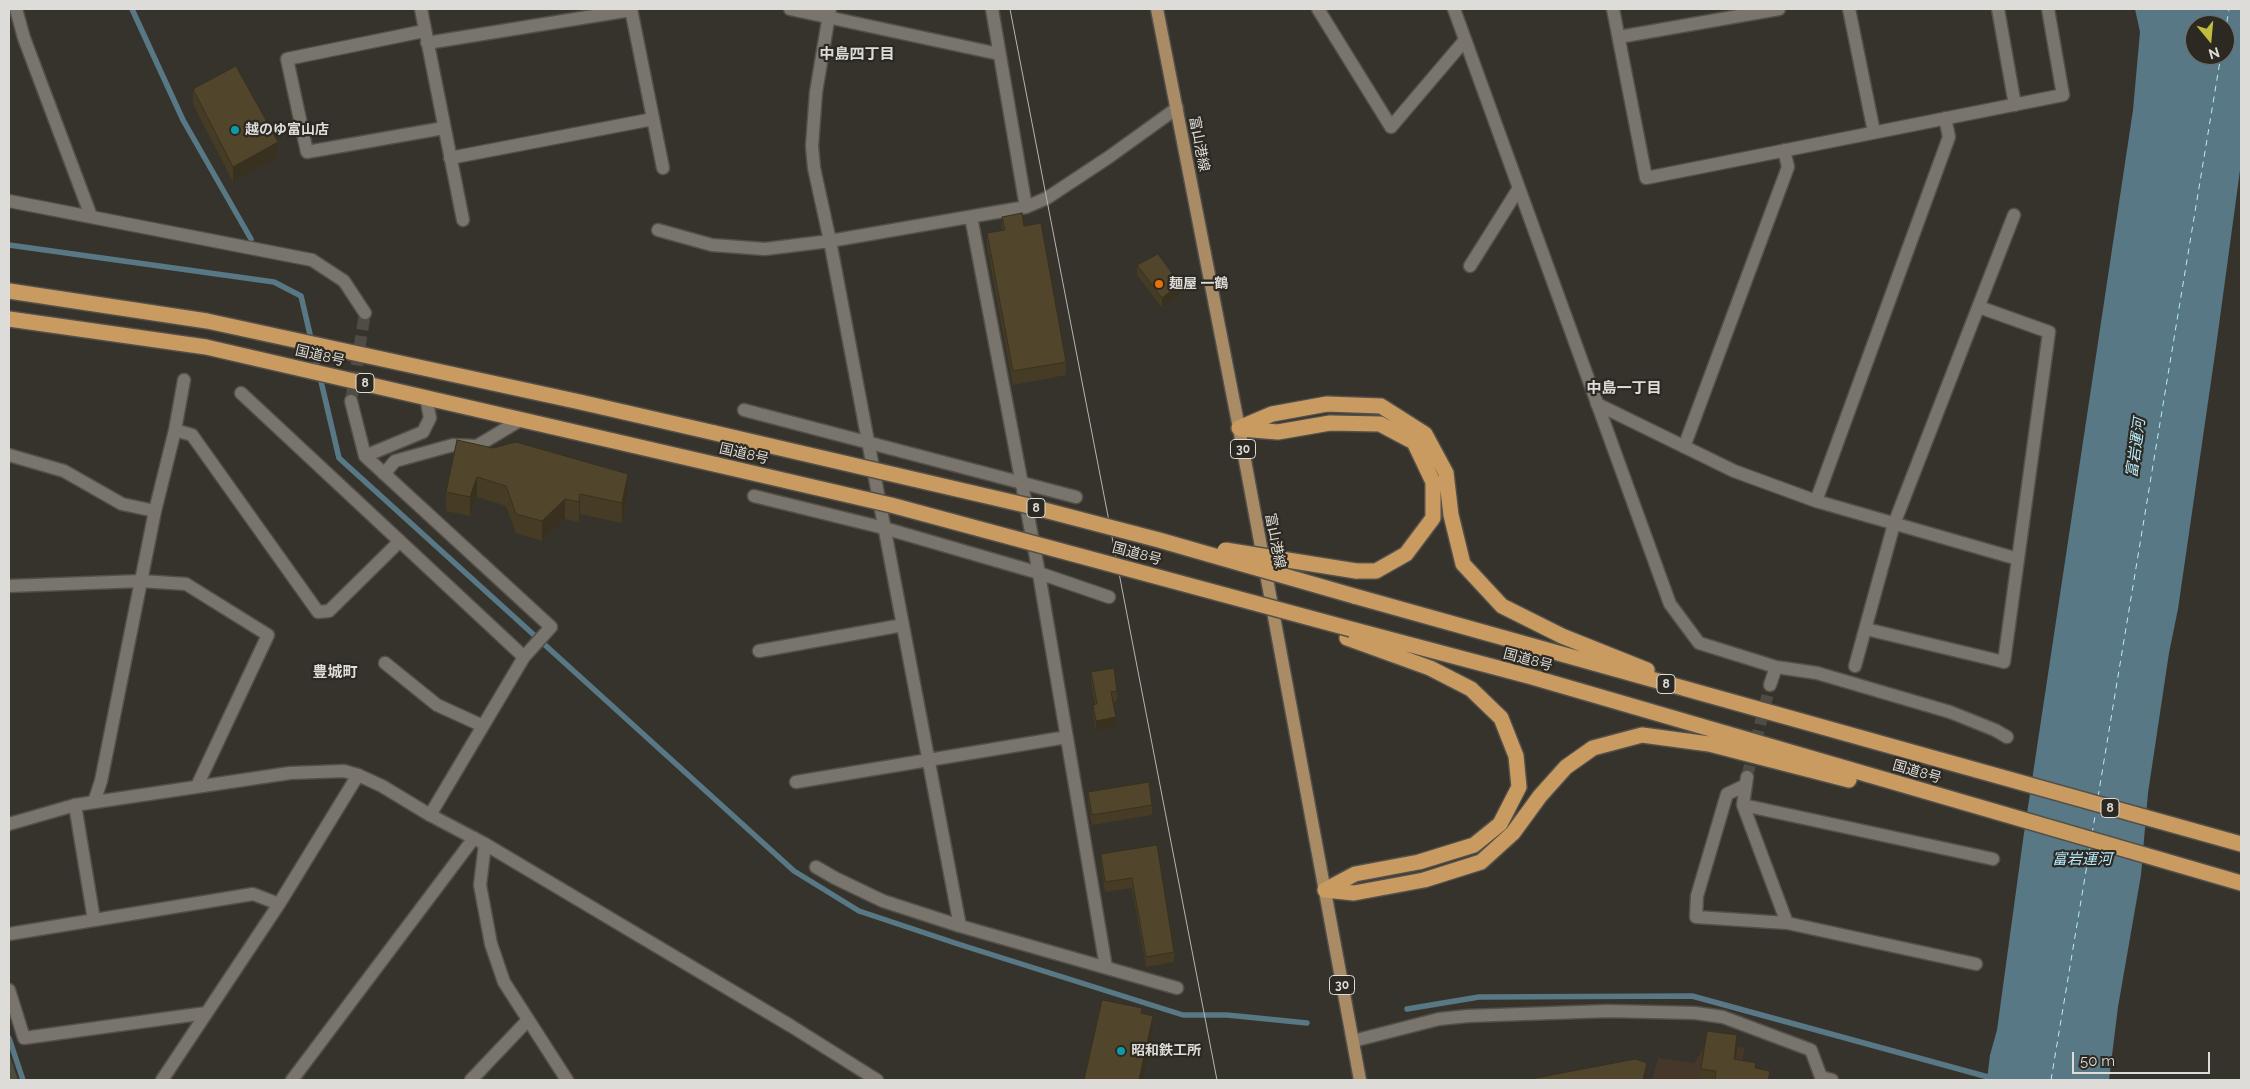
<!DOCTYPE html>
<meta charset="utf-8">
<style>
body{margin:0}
#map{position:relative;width:2250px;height:1089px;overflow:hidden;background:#36332c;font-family:Raleway,sans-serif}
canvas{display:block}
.frame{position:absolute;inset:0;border:10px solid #dedcd8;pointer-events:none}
.north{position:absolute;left:2185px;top:15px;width:50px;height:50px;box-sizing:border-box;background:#2c2922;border:1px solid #73716b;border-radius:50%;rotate:163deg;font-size:14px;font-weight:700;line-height:20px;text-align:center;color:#dedcd8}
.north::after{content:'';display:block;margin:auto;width:18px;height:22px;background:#c1bd3f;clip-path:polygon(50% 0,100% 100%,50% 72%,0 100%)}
.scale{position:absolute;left:2072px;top:1052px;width:138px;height:22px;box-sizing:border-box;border:2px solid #dedcd8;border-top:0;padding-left:6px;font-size:15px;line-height:18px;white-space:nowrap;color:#dedcd8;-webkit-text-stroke:4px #2c2922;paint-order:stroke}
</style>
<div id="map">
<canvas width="2250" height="1089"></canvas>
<div class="frame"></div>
<div class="north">N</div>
<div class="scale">50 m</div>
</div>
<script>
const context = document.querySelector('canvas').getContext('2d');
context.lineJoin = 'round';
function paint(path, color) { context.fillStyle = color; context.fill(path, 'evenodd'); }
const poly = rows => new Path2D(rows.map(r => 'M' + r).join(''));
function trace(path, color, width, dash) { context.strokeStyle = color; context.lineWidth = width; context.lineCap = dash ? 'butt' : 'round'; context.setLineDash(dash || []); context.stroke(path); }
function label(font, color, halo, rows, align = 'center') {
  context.font = font + ' Raleway,"Noto Sans JP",sans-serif'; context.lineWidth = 4.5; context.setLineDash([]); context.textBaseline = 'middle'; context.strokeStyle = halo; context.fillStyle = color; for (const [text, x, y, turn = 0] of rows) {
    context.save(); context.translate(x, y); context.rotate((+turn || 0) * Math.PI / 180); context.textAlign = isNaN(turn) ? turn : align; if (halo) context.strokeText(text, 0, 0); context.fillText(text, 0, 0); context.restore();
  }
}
paint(poly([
 [1708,1042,1745,1048,1740,1070,1775,1080,1652,1080,1658,1058,1694,1063]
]), '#46372b');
paint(poly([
 [9,1053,18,1080,9,1080]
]), '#4b4c3c');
paint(poly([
 [2135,9,2241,9,2241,163,2216,347,2178,609,2169,653,2148,793,2141,875,2118,1007,2109,1080,1987,1080,1990,1055,1997,1030,2023,840,2133,110,2140,32],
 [2195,25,2225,25,2225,55,2195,55]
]), '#577884');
trace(poly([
 [132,9,183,120,251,239],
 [9,245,274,282,301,296,339,458,794,871,859,911,958,944,1183,1015,1227,1015,1307,1023],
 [1407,1009,1479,997,1692,996,1999,1080],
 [9,1038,23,1080]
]), '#577884', 5.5);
trace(poly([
 [2225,33,2229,9],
 [2098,797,2221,55],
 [2092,834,2096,810],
 [2051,1080,2090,847]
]), '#b7ebfc', 1, [6, 5]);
trace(poly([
 [351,401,365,313],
 [1747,777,1770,685]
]), '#4f4c46', 12, [12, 6]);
const street = poly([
 [16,9,24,38,91,216],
 [421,9,463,220],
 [631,9,663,168],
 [790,9,999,54],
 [830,9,816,92,812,146,814,168,830,241,960,926],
 [992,9,1026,207],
 [1318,9,1391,127,1465,40],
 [1454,9,1670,604,1699,643,1776,667,1817,673,1950,712,1995,730,2007,737],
 [1613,9,1646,178,2063,95,2048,9],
 [1849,9,1874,132],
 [1998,9,2015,105],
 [424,31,287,59,307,152,444,128],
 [1619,37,1779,9],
 [427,43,631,10],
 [450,158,653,119],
 [9,201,312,260,344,281,365,313],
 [971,217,1038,568,1106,967],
 [658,230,712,245,765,249,830,241,1026,207,1047,198,1109,157,1177,108],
 [1470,266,1519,188],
 [1979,307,2049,332,2018,559],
 [241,393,524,657],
 [351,401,365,456,551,627,524,657,430,815],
 [1597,404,1734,471,1816,501,2018,559,2004,662,1866,629],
 [744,410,1076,497],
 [175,430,192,435,318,612,329,611,400,541],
 [1684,447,1788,167,1784,150],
 [9,455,64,471,122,504,155,511],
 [365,456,423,432,430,418,426,397],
 [384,474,395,461,453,445,477,446,522,419],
 [754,496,884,528,1039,573,1109,597],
 [1816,501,1949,137,1945,118],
 [9,586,141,581,186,584,268,635,197,786],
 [759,651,903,625],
 [385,663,437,705,483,726],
 [1855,666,1894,524,2014,215],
 [1770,685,1776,667],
 [1747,777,1743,805,1787,923,1976,964],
 [796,782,1067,737],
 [1746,785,1727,794,1697,896,1696,917,1787,923],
 [94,802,101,781,155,511,175,430,184,380],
 [75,805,94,920],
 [1743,805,1993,859],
 [485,844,480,885,491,944,504,982,567,1080],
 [816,867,835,878,883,901,960,926,1177,988],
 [9,934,253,894,279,904],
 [9,990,24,1038,206,1013],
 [1353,1041,1439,1019,1468,1016,1608,1011,1695,1013,1723,1017,1811,1050,1821,1077,1832,1080],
 [162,1080,279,904,358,775],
 [292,1080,474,838],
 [471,1080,528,1020]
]);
const secondary = poly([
 [9,824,75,805,290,773,344,771,358,775,382,786,430,815,485,844,791,1026,877,1080]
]);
const primary = poly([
 [1157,9,1239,428,1360,1080]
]);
const highway = poly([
 [9,291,207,321,580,402,715,433],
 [9,319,206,347,718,465],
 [1239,428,1272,414,1327,404,1381,406,1425,434,1446,473,1451,515,1463,564,1502,606,1562,636,1647,670],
 [1241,429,1278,432,1330,423,1380,424,1414,442,1433,482,1433,518,1406,554,1376,571,1356,571],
 [1354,596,2241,844],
 [1351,629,1532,677,2241,883],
 [1325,890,1354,893,1424,880,1481,862,1513,833,1540,796,1566,767,1593,748,1642,735,1709,744,1849,780],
 [1325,890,1355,874,1419,862,1474,845,1500,824,1519,787,1516,756,1501,718,1471,689,1430,668,1347,638]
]);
trace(street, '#53504b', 15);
trace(secondary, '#53504b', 15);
trace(primary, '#53504b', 15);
trace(highway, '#53504b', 18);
trace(street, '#79756d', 12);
trace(secondary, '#79756d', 12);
trace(primary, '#a98c65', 12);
trace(highway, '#c99b60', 15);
trace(poly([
 [1010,9,1217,1080]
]), '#b7b5b0', 1);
const highwayBridge = poly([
 [715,433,1025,505,1159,540,1354,596],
 [718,465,891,505,1351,629],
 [1225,550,1356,571]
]);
trace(highwayBridge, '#53504b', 18, []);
trace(highwayBridge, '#c99b60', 15);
paint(poly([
 [193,89,278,157,233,182,193,104],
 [1002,217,1024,226,1066,362,1066,375,1013,385,987,246,987,233,1002,230],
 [1137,265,1180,294,1162,308,1137,275],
 [457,440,628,494,622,523,580,514,579,522,565,519,542,541,516,533,506,506,477,497,470,516,446,511,446,492],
 [1091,672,1117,691,1117,701,1113,702,1116,727,1096,731,1093,715,1093,705,1095,704,1091,682],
 [1088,792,1152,805,1152,815,1092,825,1088,802],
 [1157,845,1174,952,1174,962,1146,967,1132,888,1105,892,1101,864,1101,854],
 [1737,1049,1736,1059,1756,1068,1770,1080,1701,1080,1701,1069]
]), '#463c26');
paint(poly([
 [278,142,278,157,233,182,233,167],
 [1180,284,1180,294,1162,308,1162,298],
 [628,474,628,494,622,523,622,503],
 [477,477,477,497,470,516,470,497],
 [580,494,580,514,579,522,579,502],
 [565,499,565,519,542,541,542,521],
 [1116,717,1116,727,1096,731,1096,721],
 [1153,1016,1153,1031,1143,1080,1139,1080],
 [1737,1035,1737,1049,1734,1072,1734,1059],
 [1647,1063,1647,1080,1643,1080]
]), '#39311f');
const building = poly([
 [236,66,278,142,233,167,193,89,236,66],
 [1022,213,1024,226,1041,223,1066,362,1013,371,987,233,1005,230,1002,217,1022,213],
 [1158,254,1180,284,1162,298,1137,265,1158,254],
 [457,440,493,448,516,442,628,474,622,503,580,494,579,502,565,499,542,521,516,514,506,486,477,477,470,497,446,492,457,440],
 [1114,668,1117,691,1111,692,1116,717,1096,721,1093,705,1097,704,1091,672,1114,668],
 [1149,782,1152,805,1092,815,1088,792,1149,782],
 [1157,845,1174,952,1146,957,1132,878,1105,882,1101,854,1157,845],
 [1102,1000,1142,1008,1141,1013,1153,1016,1139,1080,1084,1080,1102,1000],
 [1707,1031,1737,1035,1734,1059,1756,1063,1755,1068,1770,1071,1768,1080,1770,1080,1715,1080,1716,1071,1701,1069,1707,1031],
 [1635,1059,1647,1063,1643,1080,1526,1080,1635,1059]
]);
paint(building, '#51462c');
trace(building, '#39311f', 1);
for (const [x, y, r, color] of [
 [235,130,5,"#0f9aa8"],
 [1159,284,5,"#e8710a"],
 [1121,1051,5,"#0f9aa8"]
]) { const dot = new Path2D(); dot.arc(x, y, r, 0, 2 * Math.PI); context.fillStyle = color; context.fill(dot); trace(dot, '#2c2922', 2); }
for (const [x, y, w] of [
 [365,383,18],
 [1243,449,25],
 [1036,508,18],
 [1666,684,18],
 [2110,808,18],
 [1342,985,25]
]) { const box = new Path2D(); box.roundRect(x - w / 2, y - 9.5, w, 19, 4); context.fillStyle = '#2c2922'; context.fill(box); trace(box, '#dedcd8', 1); }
label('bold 12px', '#dedcd8', null, [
 ["8",365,383],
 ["30",1243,449],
 ["8",1036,508],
 ["8",1666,684],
 ["8",2110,808],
 ["30",1342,985]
]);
label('bold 14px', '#dedcd8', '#2c2922', [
 ["越のゆ富山店",245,130],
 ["麺屋 一鶴",1169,284],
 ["昭和鉄工所",1131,1051]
], 'left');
label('14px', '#dedcd8', '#2c2922', [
 ["富山港線",1199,144,79],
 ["国道8号",320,356,13],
 ["国道8号",744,454,13],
 ["富山港線",1275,541,79],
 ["国道8号",1137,554,15],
 ["国道8号",1528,660,15],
 ["国道8号",1917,772,16]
]);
label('bold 15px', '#dedcd8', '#2c2922', [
 ["中島四丁目",857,54],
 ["中島一丁目",1624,388],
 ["豊城町",335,672]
]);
label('italic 15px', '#b7ebfc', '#2c2922', [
 ["富岩運河",2136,448,-82],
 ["富岩運河",2082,859]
]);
</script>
